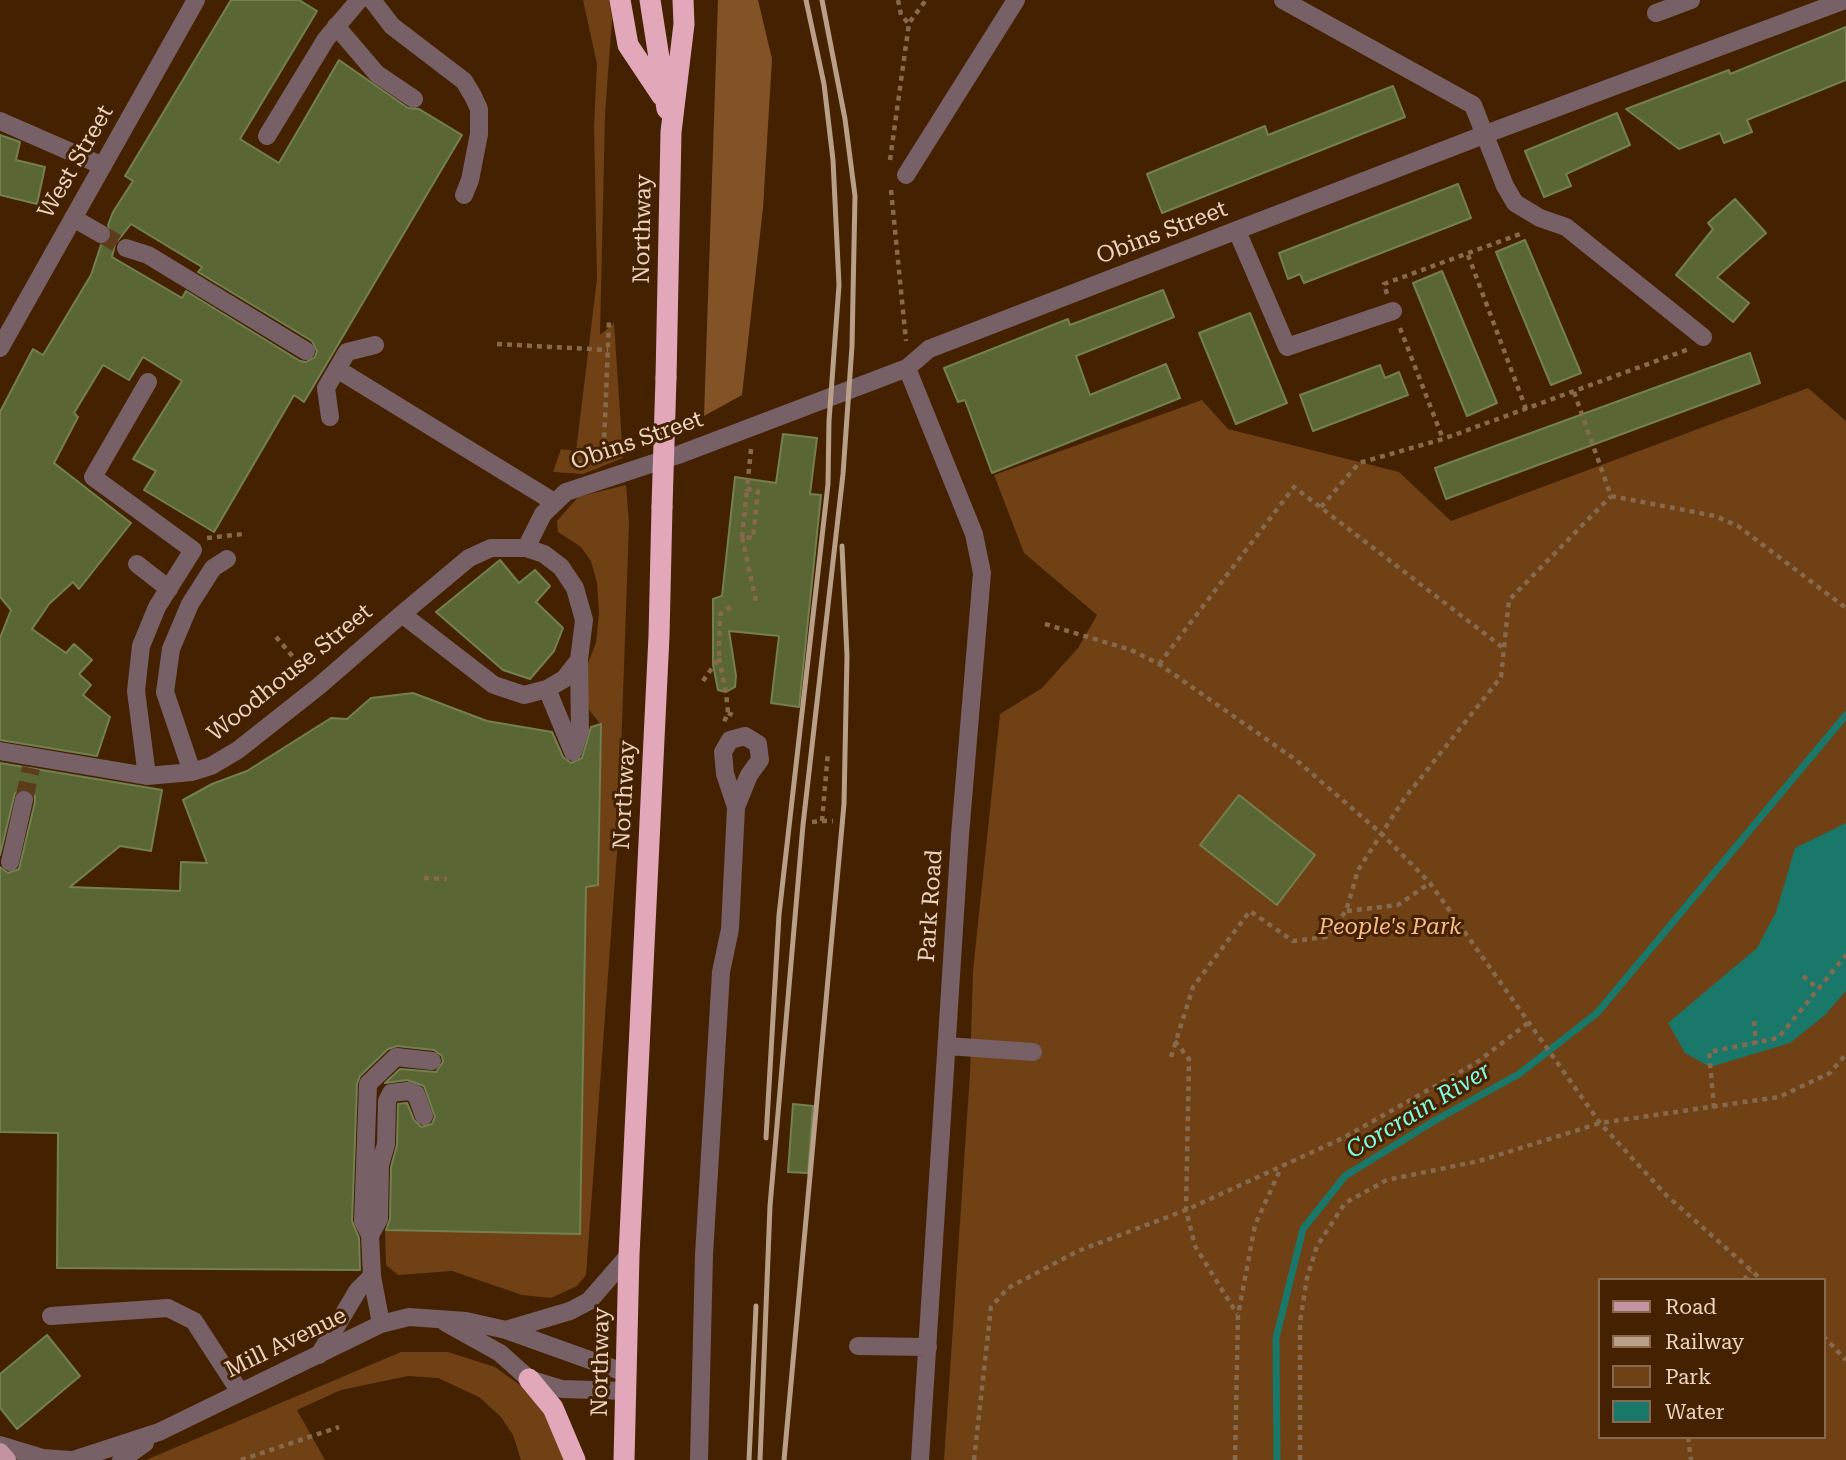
<!DOCTYPE html>
<style>
body{margin:0}
#map{position:relative;width:1846px;height:1460px;overflow:hidden;background:#442100;font-family:"Roboto Serif",serif}
canvas{display:block}
.legend{position:absolute;left:1598px;top:1278px;width:228px;height:161px;box-sizing:border-box;background:#442100;border:2px solid #87694e;margin:0;padding:9px 12px;list-style:none;font-size:21px;color:#ecd4c2}
.legend li{display:flex;align-items:center;gap:14px;height:35px}
.legend b{width:35px;border:2px solid #87694e}
</style>
<div id="map">
<canvas width="1846" height="1460"></canvas>
<ul class="legend">
<li><b style="height:9px;background:#c493a1"></b>Road</li>
<li><b style="height:9px;background:#b99e88"></b>Railway</li>
<li><b style="height:19px;background:#6f4114"></b>Park</li>
<li><b style="height:19px;background:#19786a"></b>Water</li>
</ul>
</div>
<script>
const context = document.querySelector('canvas').getContext('2d');
context.lineJoin = 'round';
function paint(path, color) { context.fillStyle = color; context.fill(path, 'evenodd'); }
const poly = rows => new Path2D(rows.map(r => 'M' + r).join(''));
function trace(path, color, width, dash) { context.strokeStyle = color; context.lineWidth = width; context.lineCap = dash ? 'butt' : 'round'; context.setLineDash(dash || []); context.stroke(path); }
function label(font, color, halo, rows, align = 'center') {
  context.font = font + ' "Roboto Serif",serif'; context.lineWidth = 6; context.setLineDash([]); context.textBaseline = 'middle'; context.strokeStyle = halo; context.fillStyle = color; for (const [text, x, y, turn = 0] of rows) {
    context.save(); context.translate(x, y); context.rotate((+turn || 0) * Math.PI / 180); context.textAlign = isNaN(turn) ? turn : align; if (halo) context.strokeText(text, 0, 0); context.fillText(text, 0, 0); context.restore();
  }
}
paint(poly([
 [583,0,609,0,612,19,605,115,600,335,614,323,623,458,583,474,553,472,561,449,576,451,597,279,594,126,597,64],
 [1808,388,1846,421,1846,1460,944,1460,970,1073,973,971,1000,714,1042,688,1078,648,1097,615,1024,553,994,475,1202,400,1228,429,1399,472,1451,521],
 [1599,1280,1823,1280,1823,1437,1599,1437],
 [626,485,629,523,618,839,586,1275,577,1286,551,1298,522,1295,452,1271,398,1275,386,1265,385,1230,580,1234,586,887,598,885,601,725,589,710,584,685,586,668,596,643,599,613,597,583,591,561,581,547,558,532,557,521,578,497],
 [401,1352,448,1352,495,1367,524,1388,545,1408,567,1460,521,1460,513,1435,501,1417,479,1397,438,1378,408,1376,341,1390,297,1410,325,1460,146,1460]
]), '#6f4114');
paint(poly([
 [718,0,758,0,772,59,763,208,742,395,704,416]
]), '#835328');
paint(poly([
 [1846,823,1846,991,1825,1015,1790,1043,1710,1067,1685,1053,1668,1023,1757,948,1776,912,1795,848]
]), '#19786a');
trace(poly([
 [1277,1460,1276,1338,1303,1229,1345,1176,1434,1121,1519,1074,1597,1013,1846,715]
]), '#19786a', 7);
const building = poly([
 [231,0,299,0,317,11,240,139,279,163,339,60,408,108,419,109,462,135,304,402,294,395,214,532,144,490,156,471,133,459,182,381,143,357,129,380,103,365,74,413,78,417,54,463,131,523,79,589,73,582,49,604,32,629,66,653,74,644,92,660,79,674,91,685,83,695,110,717,97,756,0,740,0,638,11,610,0,597,0,412,33,349,43,355,91,275,101,245,111,239,108,225,113,212,133,181,125,176,231,0],
 [131,224,202,267,198,272,312,341,317,351,315,357,306,362,300,361,186,291,182,298,112,257,115,244,131,224],
 [1846,27,1846,80,1747,120,1752,132,1724,143,1720,133,1679,149,1626,109,1729,70,1730,74,1846,27],
 [1393,86,1405,117,1162,213,1147,174,1265,126,1268,135,1393,86],
 [1617,113,1630,145,1566,174,1571,186,1544,197,1525,151,1617,113],
 [0,135,20,142,16,160,45,167,37,204,0,195,0,135],
 [1458,184,1471,218,1304,283,1300,274,1288,279,1279,253,1458,184],
 [1735,199,1766,233,1717,277,1749,303,1733,322,1676,275,1713,229,1708,223,1735,199],
 [1525,240,1581,373,1551,385,1496,252,1525,240],
 [1442,271,1497,403,1467,416,1413,283,1442,271],
 [1163,290,1174,317,1076,356,1090,395,1166,364,1180,398,992,473,965,400,958,402,944,368,1068,319,1070,325,1163,290],
 [1250,313,1287,403,1236,424,1199,333,1250,313],
 [1750,353,1760,383,1446,499,1435,468,1750,353],
 [1380,365,1385,378,1399,372,1408,395,1313,431,1300,395,1380,365],
 [783,434,817,438,810,494,821,495,799,707,771,703,779,636,729,631,736,676,735,687,726,692,718,690,713,665,713,599,722,596,735,477,776,483,783,434],
 [500,560,519,583,535,570,550,586,536,602,563,628,554,651,530,679,503,670,436,612,500,560],
 [413,693,487,721,552,732,563,757,571,763,582,758,591,727,601,724,598,885,586,887,580,1234,386,1230,390,1219,391,1167,397,1145,398,1104,407,1103,414,1120,421,1127,432,1124,435,1117,424,1086,407,1080,385,1083,400,1069,436,1072,443,1062,442,1056,434,1050,397,1046,388,1049,360,1076,357,1084,352,1221,359,1238,360,1270,57,1268,58,1133,0,1132,0,867,8,873,19,869,35,802,35,796,27,789,15,793,0,855,0,763,162,790,151,851,120,846,70,887,180,891,181,862,207,863,183,800,212,784,247,771,331,718,347,719,371,698,413,693],
 [1239,795,1315,855,1277,905,1200,845,1239,795],
 [793,1104,813,1106,808,1173,788,1172,793,1104],
 [47,1335,80,1376,17,1429,0,1408,0,1374,47,1335]
]);
paint(building, '#5b6635');
trace(building, '#74804f', 2);
trace(poly([
 [101,234,126,248],
 [24,800,31,768]
]), '#5d3c1d', 18, [18, 9]);
trace(poly([
 [898,0,901,15,909,24],
 [890,160,909,23,926,0],
 [891,190,906,341],
 [1468,255,1526,409],
 [1387,294,1384,284,1523,233],
 [1400,328,1443,439],
 [497,344,608,350],
 [1574,392,1611,496],
 [751,449,747,489,758,491,753,538,742,537,757,606],
 [578,465,604,444,609,321],
 [1611,496,1715,516,1738,526,1846,608],
 [1321,507,1359,463,1443,439,1689,349],
 [742,537,747,489],
 [207,538,243,534],
 [1045,624,1131,650,1159,664,1296,760,1382,834,1430,883,1600,1123,1665,1194,1762,1280],
 [276,637,307,673],
 [719,658,726,692,728,713,724,722],
 [1159,664,1294,487,1506,650],
 [703,681,719,658,720,614,735,604],
 [728,713,737,717],
 [822,821,833,821],
 [812,822,822,821,828,752],
 [424,878,447,879],
 [1347,911,1398,905,1430,883],
 [1803,976,1818,989],
 [1754,1021,1756,1044],
 [1175,1041,1189,1059,1186,1210,1195,1246,1237,1314],
 [1171,1057,1193,987,1250,911,1293,941,1326,937,1346,911,1358,870,1404,799,1501,677,1509,600,1611,496],
 [1714,1108,1709,1052,1778,1038,1846,955],
 [1744,1280,1751,1271],
 [1823,1336,1846,1360],
 [1688,1437,1691,1460],
 [241,1460,339,1427],
 [974,1460,991,1307,1008,1288,1078,1251,1186,1210,1343,1138,1476,1063,1528,1023],
 [1235,1460,1238,1315,1255,1225,1280,1170],
 [1300,1460,1300,1322,1307,1278,1317,1246,1345,1203,1387,1180,1479,1161,1600,1123,1779,1097,1830,1073,1846,1054]
]), '#87694e', 4.5, [5, 5]);
trace(poly([
 [372,0,392,26,464,81,473,96,479,109,479,134,470,180,464,195],
 [1283,0,1473,105,1505,186,1515,203,1540,218,1566,227,1703,337],
 [1656,13,1691,0],
 [336,26,377,74,414,99],
 [0,121,103,166],
 [267,136,326,39,359,0],
 [906,175,1016,0],
 [73,218,101,234],
 [1237,231,1287,347,1393,311],
 [126,248,148,255,306,351],
 [0,348,196,0],
 [907,368,974,534,982,573,960,835,920,1460],
 [337,369,554,502],
 [330,417,326,388,347,352,375,345],
 [526,548,543,514,566,492,678,455,907,368,929,349,1486,134,1845,0],
 [137,564,169,589],
 [547,689,573,752],
 [0,751,147,776,192,772,211,766,238,750,319,686,402,614,469,558,491,548,526,548,544,554,561,567,575,588,584,620,579,660,564,679,547,689,524,695,494,685,402,614],
 [573,752,580,730,579,660],
 [192,772,165,692,171,649,190,604,213,568,227,559],
 [147,776,136,691,141,646,157,607,193,550,93,477,148,382],
 [10,862,24,800],
 [947,1046,1033,1052],
 [370,1235,379,1219,380,1165,386,1144,387,1101,391,1093,408,1091,416,1094,424,1116],
 [51,1316,168,1308,194,1321,240,1392],
 [446,1323,500,1353,529,1379,562,1389,626,1391],
 [381,1324,372,1276,370,1235,363,1221,368,1084,396,1057,432,1061],
 [506,1330,570,1311,589,1301,629,1255],
 [858,1346,928,1347],
 [319,1355,358,1290,372,1276],
 [0,1445,43,1458,70,1460],
 [73,1460,159,1432,381,1324,409,1317,466,1321,506,1330,626,1373],
 [121,1460,145,1443],
 [699,1460,704,1255,721,972,730,929,736,807,725,774,723,752,730,740,745,736,758,744,760,760,749,775,736,807]
]), '#786067', 18);
trace(poly([
 [0,1452,7,1460]
]), '#c493a1', 18);
trace(poly([
 [620,0,628,45,662,96],
 [650,0,667,109],
 [666,378,671,132,684,24,683,0],
 [529,1379,553,1408,575,1460],
 [624,1460,629,1255,659,636,662,507]
]), '#e2a8b9', 21);
trace(poly([
 [766,1138,779,915,828,484,829,421,839,285,833,160,824,84,806,0],
 [749,1460,756,1306],
 [760,1460,770,1206,803,825,843,474,852,346,855,196,845,119,822,0],
 [784,1460,844,804,847,656,842,546]
]), '#b99e88', 5);
trace(poly([
 [662,507,666,378]
]), '#e2a8b9', 21);
label('23px', '#ecd4c2', '#442100', [
 ["West Street",76,162,-60],
 ["Northway",643,229,-89],
 ["Obins Street",1162,233,-21],
 ["Obins Street",637,441,-19],
 ["Woodhouse Street",290,673,-39],
 ["Northway",625,795,-87],
 ["Park Road",931,906,-86],
 ["Mill Avenue",286,1343,-26],
 ["Northway",601,1362,-89]
]);
label('italic 23px', '#f8bc8c', '#442100', [
 ["People's Park",1390,927]
]);
label('italic 24px', '#80fce5', '#442100', [
 ["Corcrain River",1419,1111,-31]
]);
</script>
